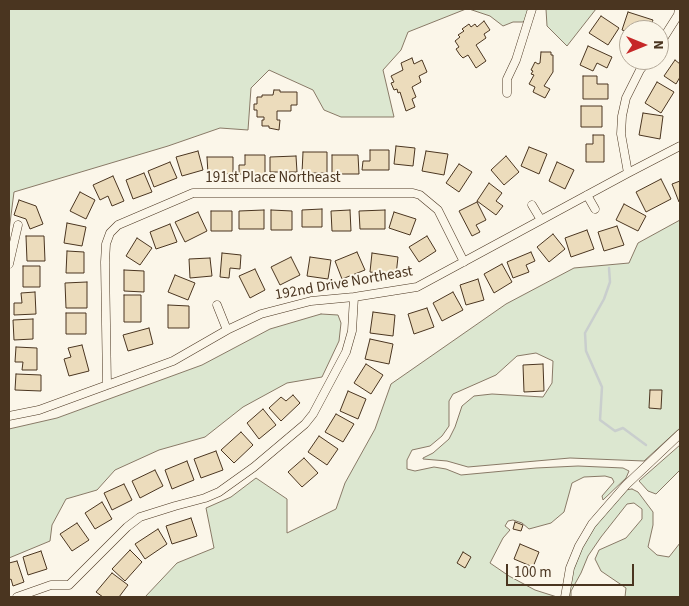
<!DOCTYPE html>
<style>
body{margin:0}
#map{position:relative;width:689px;height:606px;overflow:hidden;background:#fbf6e9;font-family:"Source Sans 3",sans-serif}
canvas{display:block}
.frame{position:absolute;inset:0;border:10px solid #4a3520;pointer-events:none}
.north{position:absolute;left:619px;top:20px;width:50px;height:50px;box-sizing:border-box;background:#fbf6e9;border:1px solid #b4a999;border-radius:50%;rotate:90deg;font-size:14px;font-weight:700;line-height:20px;text-align:center;color:#4a3520}
.north::after{content:'';display:block;margin:auto;width:18px;height:22px;background:#c62828;clip-path:polygon(50% 0,100% 100%,50% 72%,0 100%)}
.scale{position:absolute;left:506px;top:564px;width:128px;height:22px;box-sizing:border-box;border:2px solid #4a3520;border-top:0;padding-left:6px;font-size:15px;line-height:18px;white-space:nowrap;color:#4a3520;-webkit-text-stroke:4px #fbf6e9;paint-order:stroke}
</style>
<div id="map">
<canvas width="689" height="606"></canvas>
<div class="frame"></div>
<div class="north">N</div>
<div class="scale">100 m</div>
</div>
<script>
const context = document.querySelector('canvas').getContext('2d');
context.lineJoin = 'round';
function paint(path, color) { context.fillStyle = color; context.fill(path, 'evenodd'); }
const poly = rows => new Path2D(rows.map(r => 'M' + r).join(''));
function trace(path, color, width, dash) { context.strokeStyle = color; context.lineWidth = width; context.lineCap = dash ? 'butt' : 'round'; context.setLineDash(dash || []); context.stroke(path); }
function label(font, color, halo, rows, align = 'center') {
  context.font = font + ' "Source Sans 3",sans-serif'; context.lineWidth = 4; context.setLineDash([]); context.textBaseline = 'middle'; context.strokeStyle = halo; context.fillStyle = color; for (const [text, x, y, turn = 0] of rows) {
    context.save(); context.translate(x, y); context.rotate((+turn || 0) * Math.PI / 180); context.textAlign = isNaN(turn) ? turn : align; if (halo) context.strokeText(text, 0, 0); context.fillText(text, 0, 0); context.restore();
  }
}
const green = poly([
 [9,9,466,9,408,32,401,50,383,70,394,117,341,117,324,110,313,90,269,70,251,88,248,130,220,128,168,146,14,192,9,231,9,9],
 [469,9,527,9,529,17,523,22,513,22,503,26,490,16,469,9],
 [546,9,596,9,567,46,547,26,546,9],
 [680,220,680,428,644,461,570,458,468,467,447,461,423,459,423,458,433,453,449,439,455,427,462,406,474,396,492,394,543,397,552,383,553,361,536,353,517,356,496,375,453,394,449,401,449,426,442,436,430,446,412,450,407,460,407,469,415,471,434,467,446,469,461,475,536,468,578,466,623,468,629,471,626,478,603,500,602,496,614,482,612,478,605,476,584,477,572,483,564,512,551,523,529,529,522,523,513,520,508,521,505,526,510,530,503,538,490,563,509,576,535,590,557,597,145,597,177,563,214,548,206,508,231,497,256,478,287,499,287,533,336,509,345,483,375,429,391,384,506,304,574,268,629,263,638,243,680,220],
 [321,314,338,315,341,323,339,341,322,377,287,383,243,407,205,437,159,450,115,470,97,490,66,499,52,525,50,541,9,558,9,429,57,418,202,365,270,329,321,314],
 [680,445,680,470,656,494,648,491,639,481,680,445],
 [632,489,638,492,653,512,653,525,648,547,657,555,669,557,680,543,680,597,625,597,626,588,601,571,595,559,599,550,626,538,642,519,642,509,634,503,627,504,601,537,588,556,581,573,571,591,571,597,568,597,574,565,586,539,598,520,625,490,632,489]
]);
paint(green, '#dce7d0');
trace(green, '#887966', 1);
trace(poly([
 [609,268,610,282,604,299,585,333,586,351,602,387,600,420,615,431,623,428,646,445]
]), '#c9cecd', 2.5);
const building = poly([
 [628,12,653,20,649,30,629,30,629,32,622,30,628,12],
 [601,16,619,28,608,45,589,33,601,16],
 [484,21,490,30,484,34,486,38,476,45,486,61,476,68,468,55,463,58,460,55,456,49,459,47,455,41,460,37,458,35,464,31,462,29,469,24,471,27,475,24,477,27,484,21],
 [588,46,612,57,607,68,597,63,593,71,580,65,588,46],
 [541,52,551,52,551,55,553,55,553,72,544,86,550,89,545,98,533,92,535,87,529,84,534,75,531,74,533,71,531,70,535,62,538,64,540,63,541,52],
 [412,58,414,64,422,60,427,72,419,76,421,82,412,87,416,97,412,99,415,107,406,111,400,92,398,93,397,89,394,90,391,83,394,82,391,76,403,70,401,63,412,58],
 [675,60,680,64,680,77,676,84,664,76,675,60],
 [583,76,597,76,597,84,608,84,608,99,583,99,583,76],
 [657,82,674,92,661,113,645,103,657,82],
 [274,90,280,90,280,92,297,92,297,105,291,105,291,111,277,111,277,120,280,120,279,130,269,128,269,126,262,126,262,120,264,120,264,117,257,117,257,110,254,110,254,104,257,104,257,97,262,97,262,95,273,95,274,90],
 [581,106,602,106,602,127,581,127,581,106],
 [643,113,663,116,660,139,639,135,643,113],
 [593,135,604,135,604,162,586,162,586,144,593,144,593,135],
 [396,146,415,148,413,166,394,164,396,146],
 [529,147,547,154,539,174,521,166,529,147],
 [370,150,389,150,389,170,362,170,363,161,370,161,370,150],
 [198,151,203,170,182,176,176,157,198,151],
 [426,151,448,154,444,175,422,171,426,151],
 [303,152,327,152,327,173,302,173,303,152],
 [245,155,265,155,265,175,239,174,239,165,245,165,245,155],
 [332,155,358,155,359,174,332,174,332,155],
 [296,156,297,172,270,172,270,157,296,156],
 [506,156,519,172,504,185,491,170,506,156],
 [207,157,233,157,233,174,208,174,207,157],
 [170,162,177,178,154,187,148,171,170,162],
 [557,162,574,170,565,189,549,181,557,162],
 [459,164,472,172,459,192,446,183,459,164],
 [144,173,152,192,133,199,126,180,144,173],
 [113,176,124,201,112,206,108,196,100,200,93,185,113,176],
 [661,179,671,199,646,212,636,192,661,179],
 [680,181,680,202,679,202,672,184,680,181],
 [489,183,502,193,496,201,503,206,496,215,477,201,489,183],
 [80,192,95,200,86,219,70,211,80,192],
 [19,200,36,206,43,224,30,229,26,219,14,215,19,200],
 [477,202,486,220,476,225,480,232,472,236,459,211,477,202],
 [624,204,646,216,638,231,616,220,624,204],
 [322,209,322,227,302,227,302,210,322,209],
 [264,210,264,229,239,229,239,211,264,210],
 [271,210,292,211,292,230,271,230,271,210],
 [350,210,351,231,332,231,331,211,350,210],
 [385,210,385,229,360,229,359,211,385,210],
 [211,211,232,211,232,231,211,231,211,211],
 [198,212,207,231,185,242,175,222,198,212],
 [394,212,416,219,410,235,389,228,394,212],
 [67,223,86,227,82,246,64,243,67,223],
 [170,224,177,242,156,249,150,232,170,224],
 [617,226,624,245,604,251,598,232,617,226],
 [587,230,594,249,571,257,565,238,587,230],
 [553,234,565,249,549,262,537,247,553,234],
 [26,236,44,236,45,261,27,261,26,236],
 [427,236,436,251,419,262,409,247,427,236],
 [137,238,152,248,140,265,126,256,137,238],
 [67,251,84,252,84,273,66,273,67,251],
 [357,252,365,270,342,279,335,261,357,252],
 [531,252,535,261,526,265,529,272,513,278,507,262,531,252],
 [222,253,241,255,240,269,230,268,229,278,220,277,222,253],
 [372,253,398,257,396,275,370,272,372,253],
 [291,257,300,275,280,285,271,267,291,257],
 [310,257,331,260,328,279,307,276,310,257],
 [210,258,212,276,190,278,189,259,210,258],
 [502,264,512,282,494,293,484,274,502,264],
 [23,266,40,266,40,287,23,287,23,266],
 [255,269,265,290,250,298,239,276,255,269],
 [124,270,144,271,144,292,124,291,124,270],
 [175,275,195,283,188,300,168,292,175,275],
 [478,279,484,300,466,305,460,285,478,279],
 [87,282,87,308,66,308,65,283,87,282],
 [35,292,36,314,14,315,14,303,22,303,21,293,35,292],
 [453,292,463,310,442,321,433,303,453,292],
 [124,295,141,295,141,322,124,322,124,295],
 [168,305,189,306,189,328,168,328,168,305],
 [427,308,434,327,414,334,408,314,427,308],
 [373,312,395,315,393,336,370,333,373,312],
 [66,313,86,313,86,334,66,334,66,313],
 [33,319,33,339,14,340,13,320,33,319],
 [149,328,153,344,128,351,123,335,149,328],
 [370,339,393,344,389,364,365,359,370,339],
 [82,345,89,371,69,376,64,359,71,357,68,348,82,345],
 [16,347,37,348,37,370,22,370,23,362,15,362,16,347],
 [366,364,383,375,371,394,354,383,366,364],
 [543,364,544,391,524,392,523,365,543,364],
 [16,374,41,375,41,391,15,390,16,374],
 [650,390,662,390,661,409,649,408,650,390],
 [348,391,366,399,358,419,340,411,348,391],
 [293,395,300,403,281,421,269,408,281,397,286,401,293,395],
 [263,409,276,425,259,439,247,423,263,409],
 [336,414,354,424,343,442,325,432,336,414],
 [241,432,253,445,234,463,221,450,241,432],
 [319,436,338,449,327,465,308,452,319,436],
 [216,451,223,470,201,478,194,459,216,451],
 [304,458,318,473,302,487,288,472,304,458],
 [187,461,194,480,172,489,165,470,187,461],
 [155,470,163,486,140,498,132,481,155,470],
 [124,484,132,500,112,510,104,493,124,484],
 [102,502,112,519,95,529,85,513,102,502],
 [191,518,197,536,172,544,166,526,191,518],
 [515,522,523,525,521,531,513,529,515,522],
 [77,523,89,540,72,551,60,534,77,523],
 [158,529,167,544,145,559,135,544,158,529],
 [520,544,539,552,533,567,514,559,520,544],
 [130,550,142,562,125,581,112,569,130,550],
 [41,551,47,569,28,575,23,557,41,551],
 [463,552,471,557,465,568,457,563,463,552],
 [17,561,24,582,13,586,11,579,9,580,9,563,17,561],
 [112,573,128,585,119,597,103,597,96,592,112,573]
]);
paint(building, '#ecdcbc');
trace(building, '#4a3520', 1);
const street = poly([
 [659,45,678,15,679,9],
 [507,93,507,79,516,60,532,9],
 [628,173,621,134,622,116,626,98,640,70,648,60],
 [587,195,595,209],
 [532,205,541,220],
 [9,264,18,225],
 [217,305,227,330],
 [107,385,105,262,106,244,110,233,118,225,193,193,413,193,420,195,438,210,464,262],
 [9,416,39,410,173,361,227,330,261,314,311,301,354,297,417,287,628,173,680,146],
 [17,597,51,585,69,585,127,527,140,517,175,506,205,498,219,492,254,467,305,424,313,414,346,352,352,331,354,297],
 [565,597,570,568,579,546,592,524,626,485,680,434]
]);
trace(street, '#4a3520', 9);
trace(street, '#fbf6e9', 8);
label('15px', '#4a3520', '#fbf6e9', [
 ["191st Place Northeast",273,179],
 ["192nd Drive Northeast",344,284,-10]
]);
</script>
